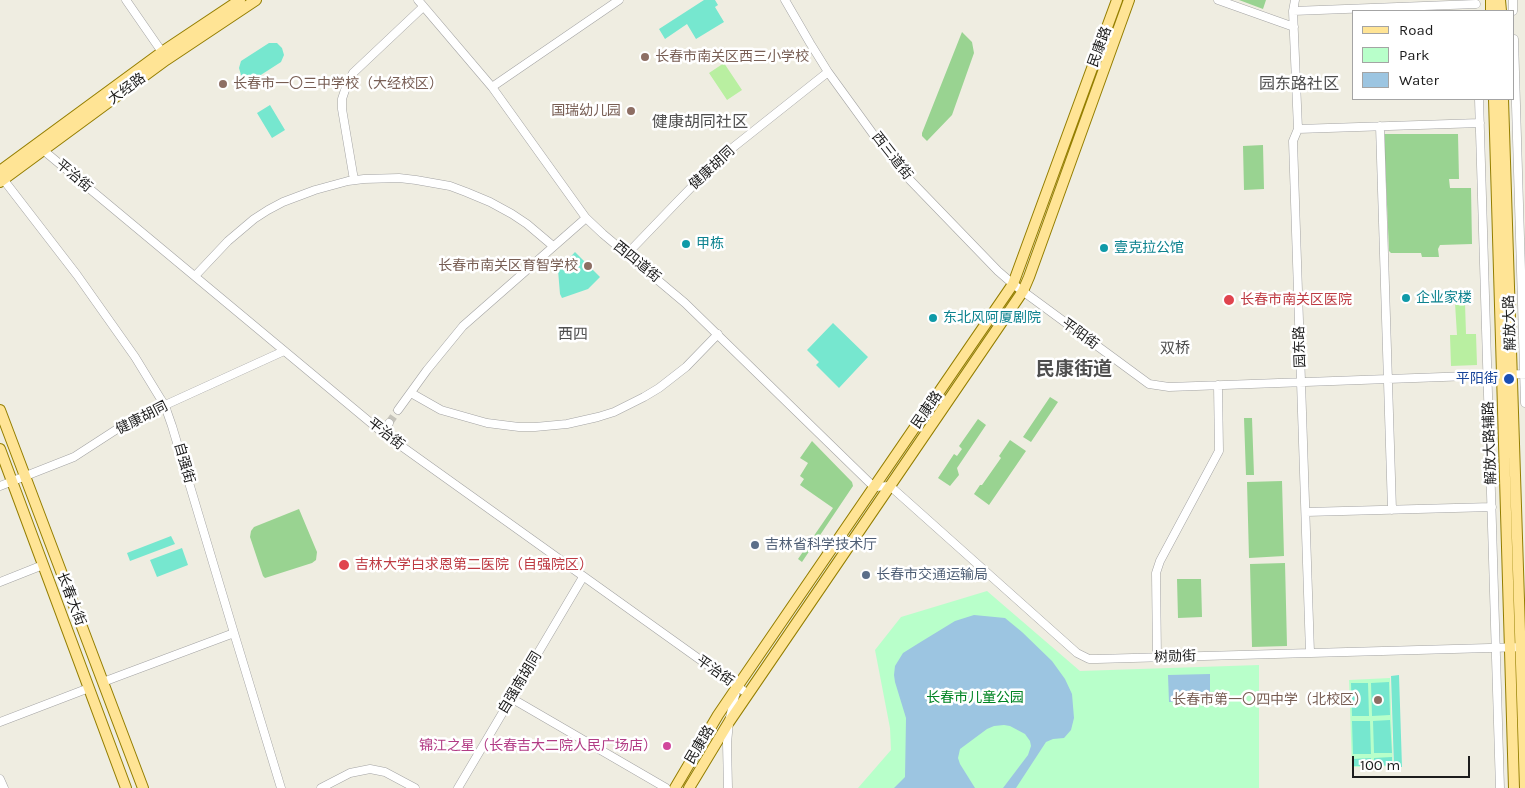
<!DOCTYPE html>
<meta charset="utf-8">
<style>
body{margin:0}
#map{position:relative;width:1525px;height:788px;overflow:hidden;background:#efede1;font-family:Karla,sans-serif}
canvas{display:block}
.legend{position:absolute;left:1352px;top:10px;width:162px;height:90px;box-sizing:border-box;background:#fff;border:1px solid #a4a4a4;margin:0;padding:6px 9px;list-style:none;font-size:15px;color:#1c1c1c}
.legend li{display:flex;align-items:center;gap:10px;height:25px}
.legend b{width:25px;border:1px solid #a4a4a4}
.scale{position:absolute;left:1352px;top:756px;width:118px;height:22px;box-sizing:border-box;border:2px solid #1c1c1c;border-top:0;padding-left:6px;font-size:15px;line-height:18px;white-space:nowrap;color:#1c1c1c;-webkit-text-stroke:4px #fff;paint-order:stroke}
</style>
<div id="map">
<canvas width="1525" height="788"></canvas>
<ul class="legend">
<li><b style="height:6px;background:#ffe495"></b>Road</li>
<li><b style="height:14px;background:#b8ffca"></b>Park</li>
<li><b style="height:14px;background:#9cc5e1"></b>Water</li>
</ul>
<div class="scale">100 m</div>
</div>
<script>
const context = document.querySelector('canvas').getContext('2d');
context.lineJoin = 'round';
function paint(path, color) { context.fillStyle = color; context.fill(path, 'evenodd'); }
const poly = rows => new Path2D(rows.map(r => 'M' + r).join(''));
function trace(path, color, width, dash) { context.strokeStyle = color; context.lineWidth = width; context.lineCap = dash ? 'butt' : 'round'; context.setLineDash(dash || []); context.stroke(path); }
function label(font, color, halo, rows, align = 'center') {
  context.font = font + ' Karla,"Noto Sans SC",sans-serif'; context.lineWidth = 5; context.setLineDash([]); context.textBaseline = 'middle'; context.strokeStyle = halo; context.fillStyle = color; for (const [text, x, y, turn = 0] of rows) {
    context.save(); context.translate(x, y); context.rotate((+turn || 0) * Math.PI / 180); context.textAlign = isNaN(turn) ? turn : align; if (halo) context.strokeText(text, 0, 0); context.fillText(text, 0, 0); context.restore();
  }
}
paint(poly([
 [724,63,742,90,727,100,709,73],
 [1455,303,1465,303,1466,334,1476,334,1477,365,1451,366,1450,335,1457,335]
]), '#b9efa1');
paint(poly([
 [1239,0,1266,0,1263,9],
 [962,32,972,42,974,53,952,115,927,141,922,136,922,133],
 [1384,134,1458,134,1459,179,1449,179,1450,188,1471,188,1472,244,1440,245,1438,249,1439,257,1422,257,1421,253,1391,253,1389,251],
 [1263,145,1264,189,1244,190,1243,146],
 [1050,397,1058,402,1031,442,1023,437],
 [1244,418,1252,418,1254,475,1246,475],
 [978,419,986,425,957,468,959,475,950,486,938,478,954,454,957,456,962,449,959,446],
 [1010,440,1026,451,989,505,974,494,980,485,982,485,1001,458,999,456],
 [812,441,852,482,853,486,802,562,798,559,833,508,800,485,804,479,800,476,808,463,800,458],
 [1282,481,1284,556,1249,558,1247,482],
 [299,509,317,552,316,560,312,563,265,578,263,576,250,537,251,531,254,527],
 [1285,563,1287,646,1252,647,1250,564],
 [1177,579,1201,579,1202,617,1178,618]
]), '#99d391');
paint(poly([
 [987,591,1080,671,1259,665,1259,788,858,788,891,750,890,728,875,650,901,617],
 [1390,678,1393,766,1352,767,1349,680]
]), '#b8ffca');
paint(poly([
 [704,0,715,0,718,5,715,7,724,22,696,39,687,24,665,39,659,29],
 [269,43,277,43,282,48,284,55,281,62,253,80,250,80,243,78,241,75,239,68,241,61],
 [270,105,285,130,272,138,257,113],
 [575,252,600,277,588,289,562,298,560,294,558,270],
 [833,323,868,357,839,388,816,365,819,362,807,350],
 [171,536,175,544,130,561,127,553],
 [182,548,188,565,157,577,150,560],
 [1399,675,1402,767,1394,767,1391,676],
 [1389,682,1390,715,1372,716,1371,683],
 [1351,683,1368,683,1369,716,1352,716],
 [1390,720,1392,753,1374,753,1373,721],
 [1352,721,1370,721,1371,754,1353,754],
 [1392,757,1392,765,1374,766,1374,758],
 [1371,758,1371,766,1353,766,1353,759]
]), '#76e7cf');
paint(poly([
 [974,615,1005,618,1022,632,1052,661,1065,679,1072,694,1074,718,1071,730,1064,738,1053,739,1046,742,1016,788,1003,788,1028,755,1031,746,1030,741,1025,734,1010,726,1004,725,994,726,987,729,960,749,958,758,960,764,975,788,894,788,905,777,906,718,895,682,894,675,895,666,903,653,919,643,955,621],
 [1210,674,1210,695,1207,701,1169,702,1168,675]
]), '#9cc5e1');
trace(poly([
 [389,423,398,410]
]), '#c5c3ba', 8, [8, 4]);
const minor = poly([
 [126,0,162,52],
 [418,0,492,87,586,218,603,234,685,303,874,487,890,486,1077,653,1089,659,1097,659,1525,647],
 [785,0,810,43,828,72,881,145,910,180,998,271,1013,284,1149,384,1169,387,1525,374],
 [1218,0,1294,27],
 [1295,0,1293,11,1298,129,1293,141,1310,653],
 [1513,0,1513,11],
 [1293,11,1476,4],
 [1514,39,1525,403],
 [492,87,619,0],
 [1479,99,1500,788],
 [1380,126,1392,510],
 [1298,129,1480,123],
 [43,150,383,433,748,694],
 [3,179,77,275,135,357,165,406,172,426,234,633,281,788],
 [354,180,342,109,342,99,347,84,353,73,423,7],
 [627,254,677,202,721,157,828,72],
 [195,276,228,241,254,219,268,210,283,202,315,190,348,181,364,179,399,178,416,180,450,186,466,192,490,202,512,214,527,224,553,246],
 [411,393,441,410,487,423,519,427,535,427,567,424,598,417,614,412,644,397,659,388,686,367,718,334],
 [398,410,427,370,463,326,586,218],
 [383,433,389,423],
 [0,486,74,457,128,422,284,351],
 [1306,512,1492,507],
 [0,582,43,565],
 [1157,658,1156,573,1160,561,1219,451,1218,385],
 [103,682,234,633],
 [511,698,666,788],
 [0,722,89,688],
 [0,779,4,788],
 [321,788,350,773,370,769,385,772,415,788],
 [458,788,583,577],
 [728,788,727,743,729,722,736,691]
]);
const major = poly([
 [1491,0,1491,11],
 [1500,0,1501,11],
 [1494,99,1514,788],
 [1503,99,1525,788],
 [0,171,162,52,240,0],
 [0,182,166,60,256,0],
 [0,410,143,788],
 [0,449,126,788],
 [675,788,718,715,737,687,1013,284,1117,0],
 [689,788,729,722,1023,291,1029,277,1129,0]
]);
trace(minor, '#a3a3a3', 9);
trace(major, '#947e00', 12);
trace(minor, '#fff', 8);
trace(major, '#ffe495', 10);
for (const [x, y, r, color] of [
 [645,57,5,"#8d6e63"],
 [223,84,5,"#8d6e63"],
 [631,111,5,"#8d6e63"],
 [686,244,5,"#0f9aa8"],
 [1104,248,5,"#0f9aa8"],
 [588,266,5,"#8d6e63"],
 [1406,298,5,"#0f9aa8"],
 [1229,300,6,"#e0444e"],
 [933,318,5,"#0f9aa8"],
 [1509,379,6,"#1a4fb4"],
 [755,545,5,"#5c6f8a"],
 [344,565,6,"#e0444e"],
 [866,575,5,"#5c6f8a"],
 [1378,700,5,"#8d6e63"],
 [667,746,5,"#d1479c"]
]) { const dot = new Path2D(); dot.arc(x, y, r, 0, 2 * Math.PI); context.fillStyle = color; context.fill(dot); trace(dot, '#fff', 2); }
label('14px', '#1c1c1c', '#fff', [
 ["民康路",1100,47,-70],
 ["大经路",127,89,-36],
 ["西三道街",892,156,52],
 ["健康胡同",712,168,-43],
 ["平治街",74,176,40],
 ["西四道街",637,262,39],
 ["解放大路",1510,323,-92],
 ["平阳街",1080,334,36],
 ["园东路",1300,347,-92],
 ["民康路",927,410,-55],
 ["健康胡同",142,418,-27],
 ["平治街",386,434,38],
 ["解放大路辅路",1490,443,-92],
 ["自强街",184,463,74],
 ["长春大街",71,599,69],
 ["树勋街",1175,657,-2],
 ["平治街",715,671,35],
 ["自强南胡同",520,683,-59],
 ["民康路",700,745,-59]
]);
label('14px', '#785e54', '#fff', [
 ["长春市南关区西三小学校",655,57,"left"],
 ["长春市一〇三中学校（大经校区）",233,84,"left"],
 ["国瑞幼儿园",621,111],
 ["长春市南关区育智学校",578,266],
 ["长春市第一〇四中学（北校区）",1368,700]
], 'right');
label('14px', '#0d838f', '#fff', [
 ["甲栋",696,244],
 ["壹克拉公馆",1114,248],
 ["企业家楼",1416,298],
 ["东北风阿厦剧院",943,318]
], 'left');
label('14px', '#be3a42', '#fff', [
 ["长春市南关区医院",1240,300],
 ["吉林大学白求恩第二医院（自强院区）",355,565]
], 'left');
label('14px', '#164399', '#fff', [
 ["平阳街",1498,379]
], 'right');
label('14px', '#4e5e75', '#fff', [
 ["吉林省科学技术厅",765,545],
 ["长春市交通运输局",876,575]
], 'left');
label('14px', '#018423', '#fff', [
 ["长春市儿童公园",975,698]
]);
label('14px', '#b23c85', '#fff', [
 ["锦江之星（长春吉大二院人民广场店）",657,746]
], 'right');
label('15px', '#4f4f4f', '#fff', [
 ["西四",573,335],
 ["双桥",1175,349]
]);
label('16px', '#4f4f4f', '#fff', [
 ["园东路社区",1299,84],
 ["健康胡同社区",700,122]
]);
label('bold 19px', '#4f4f4f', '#fff', [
 ["民康街道",1074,370]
]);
</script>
